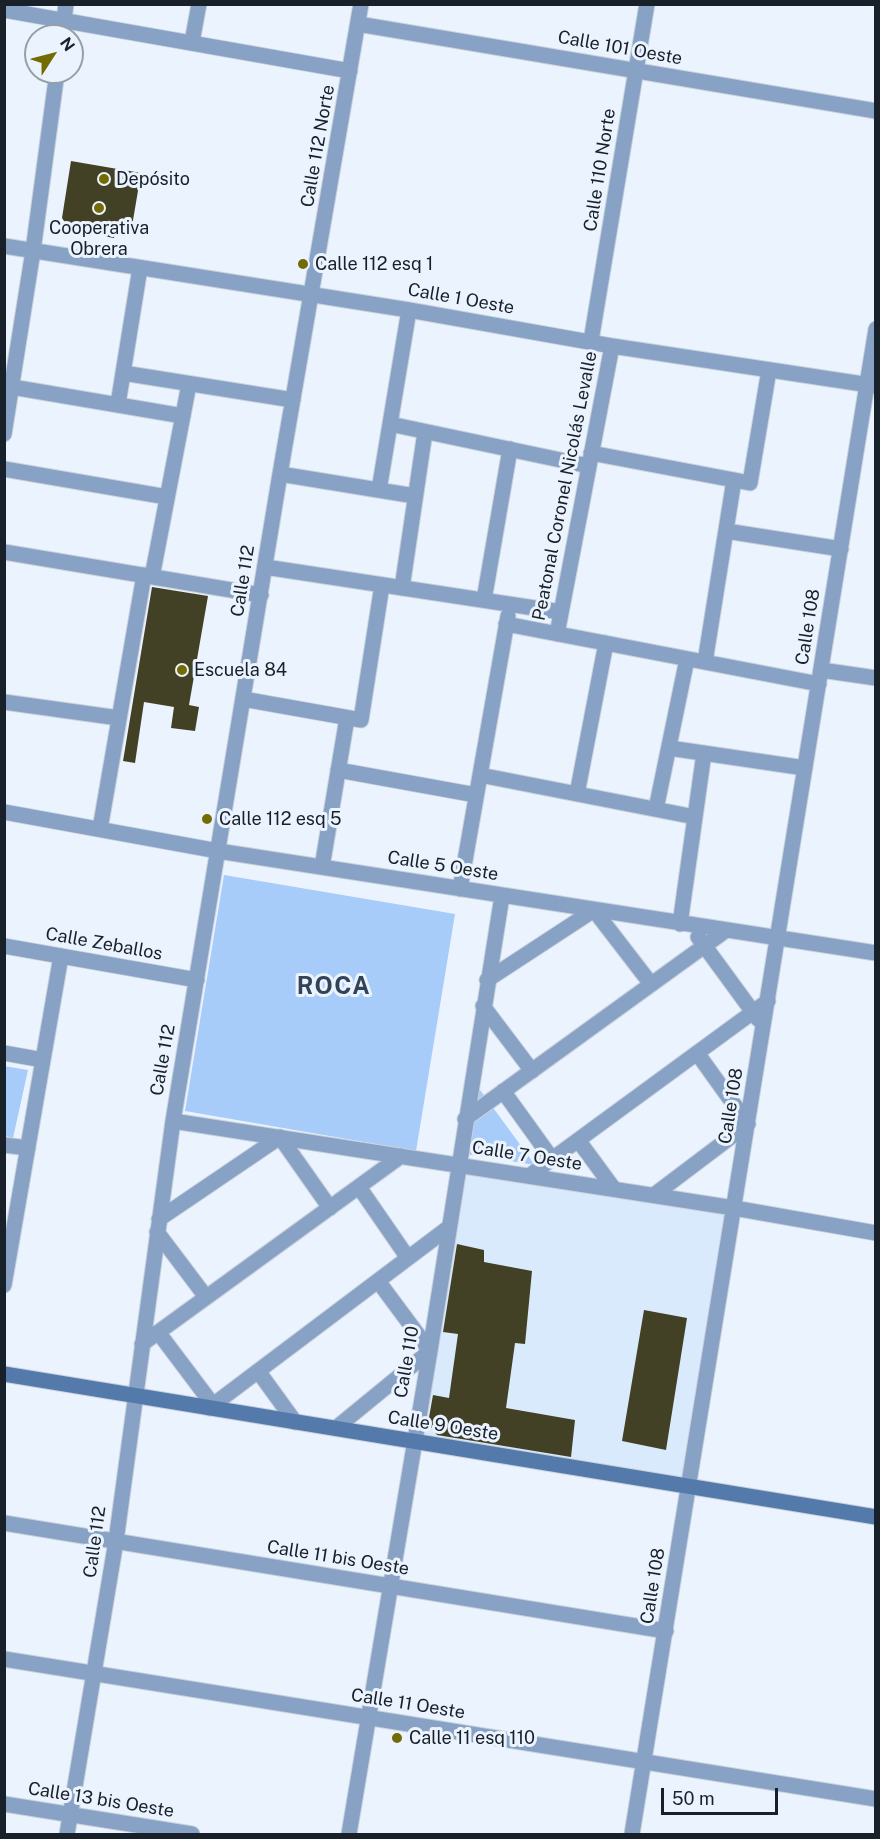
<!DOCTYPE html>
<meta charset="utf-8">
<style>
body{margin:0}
#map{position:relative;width:880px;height:1839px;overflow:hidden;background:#ebf3fe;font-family:"Public Sans",sans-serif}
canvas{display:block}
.frame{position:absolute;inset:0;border:6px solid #182029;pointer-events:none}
.north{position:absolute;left:24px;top:24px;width:60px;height:60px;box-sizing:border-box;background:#ebf3fe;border:2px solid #979fa9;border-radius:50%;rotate:54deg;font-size:16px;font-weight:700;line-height:24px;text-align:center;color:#182029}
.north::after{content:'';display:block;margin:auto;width:21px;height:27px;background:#736b04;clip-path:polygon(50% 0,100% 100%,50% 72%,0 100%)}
.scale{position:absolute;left:661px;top:1788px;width:117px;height:27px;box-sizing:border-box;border:3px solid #182029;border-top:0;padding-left:8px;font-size:18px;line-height:21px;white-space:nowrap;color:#182029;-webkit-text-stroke:4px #ebf3fe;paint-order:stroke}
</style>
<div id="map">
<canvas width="880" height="1839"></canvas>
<div class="frame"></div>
<div class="north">N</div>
<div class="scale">50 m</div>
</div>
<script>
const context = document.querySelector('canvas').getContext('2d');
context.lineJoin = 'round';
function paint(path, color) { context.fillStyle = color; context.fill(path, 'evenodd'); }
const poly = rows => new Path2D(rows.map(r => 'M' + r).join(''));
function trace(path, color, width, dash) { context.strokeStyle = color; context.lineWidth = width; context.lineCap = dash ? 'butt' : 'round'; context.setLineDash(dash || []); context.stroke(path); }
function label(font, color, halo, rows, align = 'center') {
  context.font = font + ' "Public Sans",sans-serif'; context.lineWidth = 6; context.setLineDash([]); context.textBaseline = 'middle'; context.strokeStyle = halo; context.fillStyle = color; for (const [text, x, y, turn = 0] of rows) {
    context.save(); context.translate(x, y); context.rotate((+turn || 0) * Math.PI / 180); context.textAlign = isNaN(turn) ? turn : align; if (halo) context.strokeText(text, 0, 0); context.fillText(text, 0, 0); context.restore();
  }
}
paint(poly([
 [458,1165,734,1208,689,1486,413,1441]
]), '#daeafd');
paint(poly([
 [224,875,455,914,416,1151,185,1111],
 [4,1066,28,1070,13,1138,5,1136],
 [475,1083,535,1165,459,1153]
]), '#a7ccfa');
paint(poly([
 [71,161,141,173,131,232,116,230,114,238,70,230,62,218],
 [152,587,208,596,189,705,199,707,195,731,171,728,174,707,144,702,135,763,123,761],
 [457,1244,484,1250,484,1262,532,1271,525,1344,515,1343,506,1408,575,1420,571,1457,437,1435,428,1423,433,1395,449,1398,458,1334,443,1332],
 [644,1310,687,1318,666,1450,622,1441]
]), '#424025');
const street = poly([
 [4,10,350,71],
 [358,24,876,111],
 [62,36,66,4],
 [192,42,199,4],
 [4,246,409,310,612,346,876,386],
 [591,341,647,4],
 [123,373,293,400],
 [12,387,183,416],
 [118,404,140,268],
 [390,424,589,466],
 [4,434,33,251,57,72],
 [591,453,750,483,769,370],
 [4,469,167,497],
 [280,474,415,496],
 [379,490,409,310],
 [726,531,841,549],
 [4,552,261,595],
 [265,567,561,612],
 [152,577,189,384],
 [402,588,425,432],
 [484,600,510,449],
 [506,624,819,684],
 [557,634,612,346],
 [705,662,734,480],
 [821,670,876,678],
 [243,699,361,720,382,585],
 [4,702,119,718],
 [669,748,805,768],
 [338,770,476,795],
 [480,775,695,817],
 [577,794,606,643],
 [656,809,687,659],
 [4,812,218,851,876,953],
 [100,829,144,575],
 [322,867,347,718],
 [460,889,508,616],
 [680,924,704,753],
 [698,937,758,1019],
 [4,946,197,980],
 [487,980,594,910,651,984],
 [483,1006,532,1071],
 [4,1053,43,1060],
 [503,1091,552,1159],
 [465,1119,725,931],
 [173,1121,734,1208,876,1233],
 [578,1140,614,1189],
 [4,1145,28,1148],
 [529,1176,768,1001],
 [359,1187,408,1258],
 [654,1195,748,1124,697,1053],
 [159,1219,280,1137,330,1208],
 [157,1232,206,1297],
 [4,1285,61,956],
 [158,1332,213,1405],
 [142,1344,401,1156],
 [258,1371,295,1422],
 [209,1408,448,1228],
 [336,1428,430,1351,378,1281],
 [4,1523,666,1631],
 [4,1659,876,1799],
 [4,1804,192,1834],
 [67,1834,116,1541,173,1121,280,474,361,4],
 [349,1834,430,1351,502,896],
 [632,1834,876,329]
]);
const secondary = poly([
 [4,1374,876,1517]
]);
trace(street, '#c9d1dc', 17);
trace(secondary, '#c9d1dc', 17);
trace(street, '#87a2c4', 15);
trace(secondary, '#537aab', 15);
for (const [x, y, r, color] of [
 [104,179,6,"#736b04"],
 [99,208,6,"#736b04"],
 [303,264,6,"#736b04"],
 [182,670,6,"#736b04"],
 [207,819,6,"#736b04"],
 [397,1738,6,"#736b04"]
]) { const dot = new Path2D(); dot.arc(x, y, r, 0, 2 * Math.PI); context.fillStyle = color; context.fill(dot); trace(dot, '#ebf3fe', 2); }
label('18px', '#182029', '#ebf3fe', [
 ["Calle 101 Oeste",620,48,10],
 ["Calle 112 Norte",318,146,-80],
 ["Calle 110 Norte",600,170,-81],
 ["Calle 1 Oeste",461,299,10],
 ["Peatonal Coronel Nicolás Levalle",565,486,-79],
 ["Calle 112",243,581,-81],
 ["Calle 108",808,627,-81],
 ["Calle 5 Oeste",443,866,9],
 ["Calle Zeballos",104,944,10],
 ["Calle 112",163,1060,-80],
 ["Calle 108",731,1106,-81],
 ["Calle 7 Oeste",527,1156,9],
 ["Calle 110",407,1362,-80],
 ["Calle 9 Oeste",443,1426,9],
 ["Calle 112",95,1542,-82],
 ["Calle 11 bis Oeste",338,1558,9],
 ["Calle 108",653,1586,-81],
 ["Calle 11 Oeste",408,1704,9],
 ["Calle 13 bis Oeste",101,1800,9]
]);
label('18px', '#182029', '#ebf3fe', [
 ["Depósito",116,179],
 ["Cooperativa",99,228,"center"],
 ["Obrera",99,249,"center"],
 ["Calle 112 esq 1",315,264],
 ["Escuela 84",194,670],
 ["Calle 112 esq 5",219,819],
 ["Calle 11 esq 110",409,1738]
], 'left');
context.letterSpacing = '1.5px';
label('bold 24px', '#324358', '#ebf3fe', [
 ["ROCA",334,987]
]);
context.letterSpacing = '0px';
</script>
